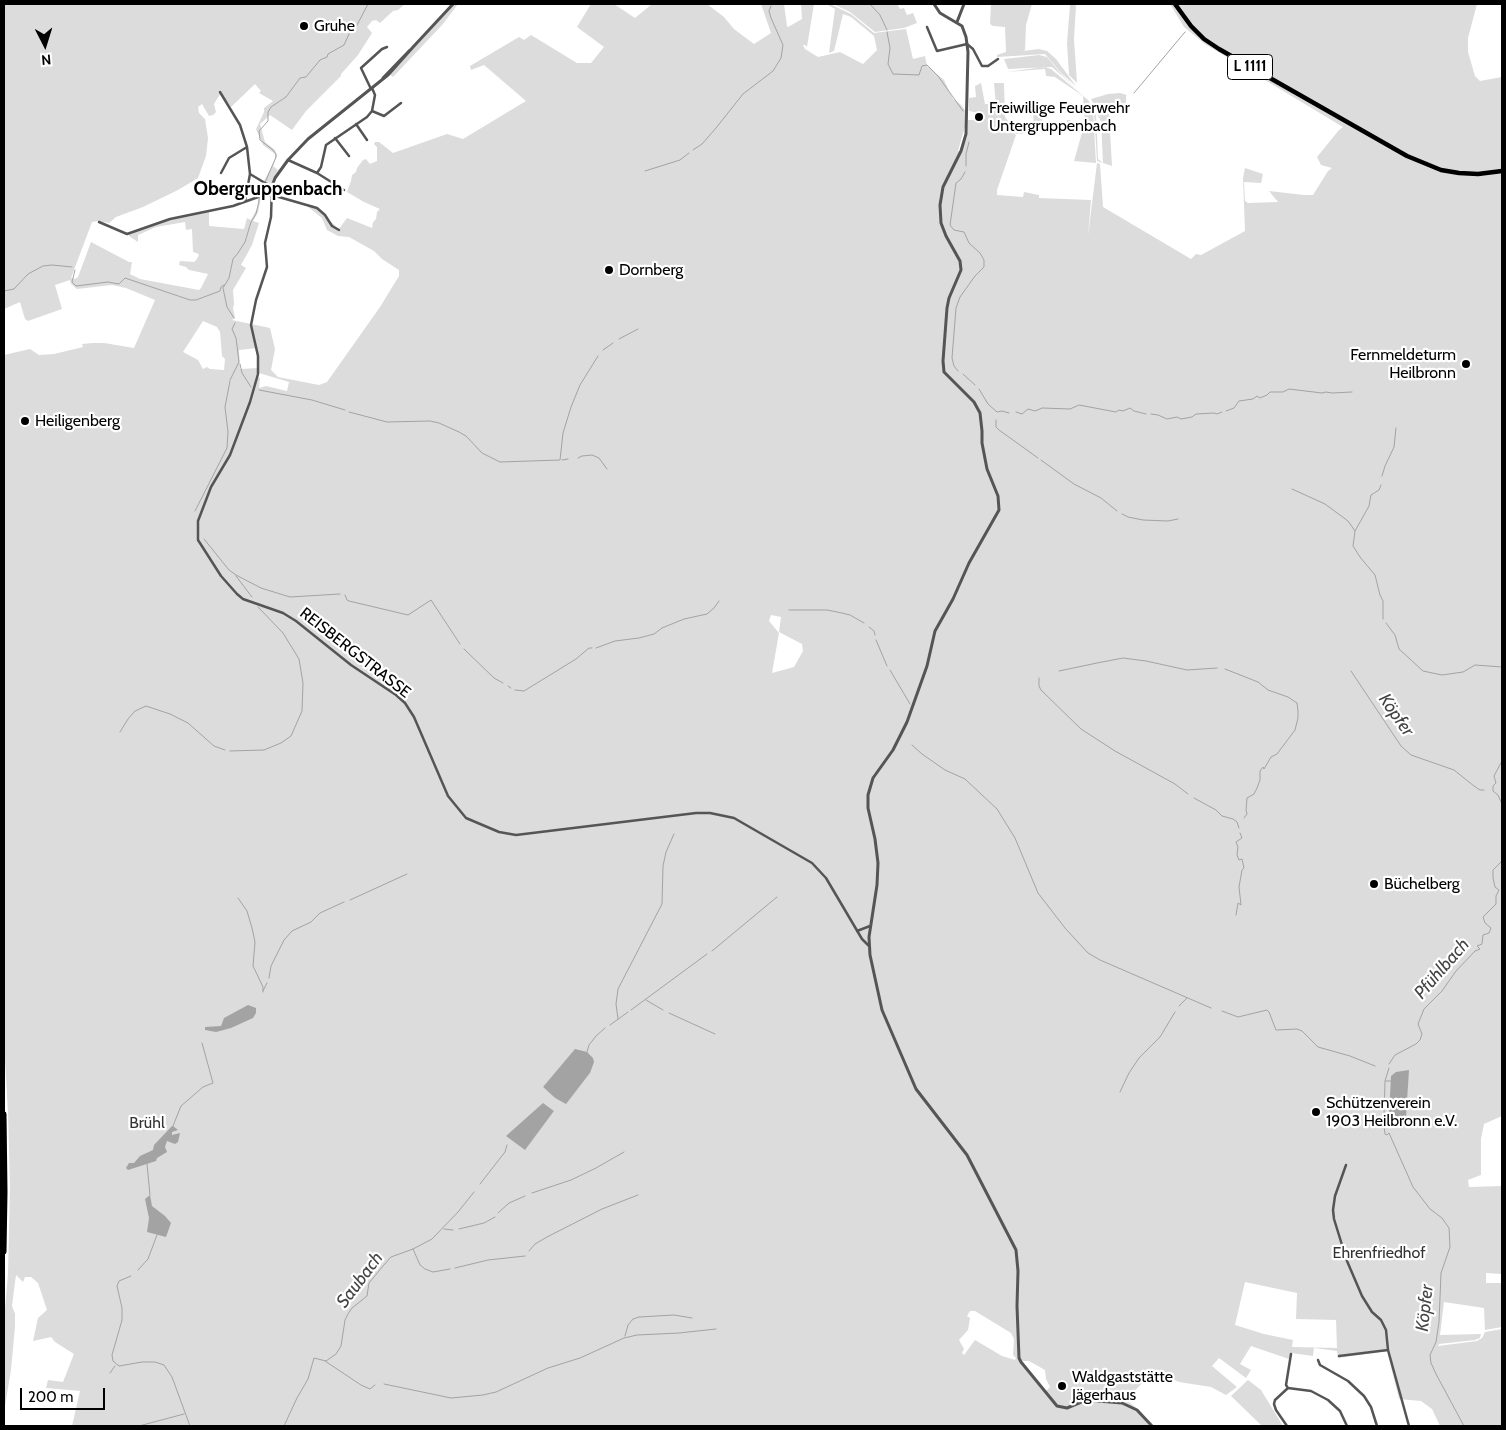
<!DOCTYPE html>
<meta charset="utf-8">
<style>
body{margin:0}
#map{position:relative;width:1506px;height:1430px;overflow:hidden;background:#fff;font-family:Cabin,sans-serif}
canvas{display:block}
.frame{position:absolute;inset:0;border:5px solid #000;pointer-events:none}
.north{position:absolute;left:20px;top:20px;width:50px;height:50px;-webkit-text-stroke:4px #fff;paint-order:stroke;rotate:175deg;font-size:14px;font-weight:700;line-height:20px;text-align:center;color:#000}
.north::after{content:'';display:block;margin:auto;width:18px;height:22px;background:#000;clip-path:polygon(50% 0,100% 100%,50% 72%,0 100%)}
.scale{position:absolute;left:20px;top:1388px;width:85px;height:22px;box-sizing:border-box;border:2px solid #000;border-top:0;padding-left:6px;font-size:15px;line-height:18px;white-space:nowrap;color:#000;-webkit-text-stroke:4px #fff;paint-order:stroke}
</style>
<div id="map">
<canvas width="1506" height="1430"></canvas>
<div class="frame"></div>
<div class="north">N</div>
<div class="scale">200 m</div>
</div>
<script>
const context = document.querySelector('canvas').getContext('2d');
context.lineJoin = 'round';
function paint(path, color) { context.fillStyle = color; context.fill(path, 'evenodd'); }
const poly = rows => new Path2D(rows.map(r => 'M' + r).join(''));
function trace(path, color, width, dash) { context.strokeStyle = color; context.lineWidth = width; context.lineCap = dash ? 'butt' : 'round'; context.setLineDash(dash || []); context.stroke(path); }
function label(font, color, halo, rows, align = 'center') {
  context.font = font + ' Cabin,sans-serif'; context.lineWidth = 4.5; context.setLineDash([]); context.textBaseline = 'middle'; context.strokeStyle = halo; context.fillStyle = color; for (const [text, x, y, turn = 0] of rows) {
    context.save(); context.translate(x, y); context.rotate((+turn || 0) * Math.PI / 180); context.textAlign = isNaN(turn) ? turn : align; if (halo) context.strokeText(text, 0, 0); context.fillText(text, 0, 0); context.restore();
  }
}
paint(poly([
 [4,4,405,4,398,10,393,11,380,23,376,20,372,21,367,27,372,33,358,55,341,74,341,76,306,111,292,130,270,115,260,124,265,142,275,150,277,156,273,166,278,170,271,183,264,181,275,160,275,154,263,145,256,129,264,112,264,108,273,101,259,93,261,91,255,84,231,107,221,93,214,104,216,112,213,115,209,116,202,104,198,107,199,113,205,119,208,138,206,156,198,178,178,190,143,207,116,217,109,223,98,221,92,222,71,278,75,279,78,277,91,242,129,262,132,262,130,274,140,279,199,290,201,288,208,274,189,270,186,267,179,265,180,261,194,262,197,259,199,254,193,252,192,229,186,230,185,222,156,227,138,235,138,242,129,236,129,234,170,219,209,211,209,226,244,229,247,218,251,220,254,214,258,207,258,198,261,198,258,212,253,221,259,223,252,245,241,265,246,268,233,290,234,304,233,308,235,318,232,320,270,328,275,349,271,370,278,377,319,385,327,382,380,307,399,276,399,270,382,259,374,251,349,237,338,236,327,230,322,218,307,206,312,205,339,229,347,218,372,228,373,222,376,219,377,212,380,209,364,202,347,192,351,181,352,175,356,172,357,168,363,160,366,159,370,164,377,161,377,147,374,144,375,142,379,142,393,153,447,134,463,139,526,101,484,65,471,70,470,66,519,37,524,40,531,35,577,63,591,63,604,47,577,27,591,4,614,4,635,18,652,4,707,4,724,17,734,29,754,44,771,33,761,4,784,4,787,26,788,27,802,19,801,4,814,4,807,47,805,45,803,45,805,49,818,57,840,52,863,64,877,50,874,36,851,17,843,14,834,51,829,53,835,9,826,4,830,4,851,14,874,33,906,29,913,59,925,56,927,66,944,80,953,99,960,104,965,110,966,123,958,151,961,152,967,137,968,120,982,120,983,114,969,111,969,98,976,97,975,86,981,83,985,104,995,104,996,106,994,83,1004,83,1005,117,1016,132,1034,131,1033,109,1037,109,1042,110,1043,130,1067,126,1067,120,1070,120,1071,128,1085,127,1083,96,1055,77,1046,76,1045,69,1006,72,1044,67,1051,69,1088,100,1093,109,1094,126,1091,127,1017,134,1013,132,1016,135,997,190,997,195,1023,197,1024,192,1039,195,1039,198,1091,200,1088,236,1097,163,1100,164,1103,207,1191,259,1196,254,1201,255,1245,231,1243,178,1245,168,1263,174,1261,183,1244,182,1245,201,1248,203,1278,202,1269,191,1304,195,1313,195,1328,171,1332,168,1321,165,1317,157,1339,130,1343,127,1205,44,1184,27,1170,4,1173,4,1190,27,1220,48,1205,37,1192,25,1177,4,1477,4,1468,38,1468,52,1475,76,1480,81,1502,77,1502,1116,1484,1124,1481,1139,1481,1175,1468,1180,1469,1187,1502,1186,1502,1274,1486,1273,1486,1283,1502,1283,1502,1327,1485,1330,1484,1308,1444,1302,1440,1335,1481,1334,1480,1338,1475,1340,1439,1344,1438,1346,1477,1341,1482,1338,1485,1332,1502,1329,1502,1426,1440,1426,1432,1409,1421,1401,1399,1399,1387,1351,1338,1358,1337,1351,1314,1348,1313,1356,1291,1353,1289,1359,1251,1346,1240,1364,1251,1370,1246,1378,1219,1358,1212,1366,1237,1387,1226,1395,1211,1387,1179,1382,1160,1373,1154,1381,1149,1378,1145,1383,1143,1382,1126,1400,1138,1409,1148,1420,1152,1426,72,1426,80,1391,46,1388,48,1380,63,1382,74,1354,55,1342,51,1337,33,1341,38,1318,47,1310,38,1283,31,1277,25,1277,23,1282,16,1275,12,1306,15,1314,15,1327,11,1370,4,1412,4,1321,8,1274,10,1187,8,1113,4,1042,4,355,30,349,39,355,54,354,83,347,82,344,93,343,104,343,134,348,155,300,126,288,112,285,77,289,71,284,70,280,55,285,62,309,28,321,25,319,20,302,4,309],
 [203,321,217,327,220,332,222,356,225,359,224,370,210,369,207,367,203,369,198,360,183,352],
 [257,348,259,368,240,369,239,350],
 [259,373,289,382,287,391,266,386,259,388,260,378,258,377],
 [771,615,781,617,779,632,802,644,803,651,794,667,772,673,779,633,769,621],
 [590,1073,566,1103,555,1098,543,1087],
 [546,1106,554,1111,529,1143,512,1139,507,1136],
 [1245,1282,1297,1293,1296,1319,1336,1320,1337,1348,1292,1347,1293,1340,1264,1334,1235,1325],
 [970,1311,975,1311,1011,1333,1014,1339,1013,1355,1016,1358,1015,1360,1002,1356,975,1340,964,1355,962,1353,964,1349,959,1340,968,1330,970,1318,967,1316],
 [1022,1361,1029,1361,1045,1370,1046,1379,1050,1387,1046,1391],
 [453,4,458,4,443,24,393,77,389,74],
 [833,4,897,4,900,9,904,8,907,15,913,13,917,23,904,28,875,32,850,12],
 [991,4,1032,4,1026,25,1025,50,1023,51,1039,49,1047,51,1056,59,1076,86,1062,74,1045,54,997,57,997,55,1006,52,1005,27,993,26,990,24],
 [1063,4,1074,4,1076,6,1074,39,1077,83,1069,75,1067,43,1070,5],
 [1039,55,1047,57,1062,75,1078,90,1052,67,1008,69,1004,59],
 [1120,93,1127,95,1126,96,1126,110,1120,111,1120,114,1109,114,1112,166,1097,161,1094,110,1101,118,1091,99,1108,94],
 [1096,113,1101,121,1103,163,1098,159],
 [1094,128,1096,163,1074,161,1083,129],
 [1248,1380,1261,1390,1283,1426,1262,1426,1231,1396]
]), '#dcdcdc');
paint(poly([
 [248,1005,256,1008,256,1013,253,1018,231,1028,216,1032,205,1030,205,1027,221,1026,224,1018],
 [575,1049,587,1052,593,1058,594,1062,590,1073,566,1104,555,1098,543,1087],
 [1409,1070,1406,1117,1404,1120,1398,1121,1393,1119,1389,1115,1391,1076,1396,1072],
 [543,1103,554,1111,525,1150,506,1136],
 [172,1126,173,1126,178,1130,172,1132,172,1135,180,1133,178,1142,175,1144,167,1141,165,1147,167,1152,157,1158,156,1161,128,1170,126,1168,129,1163,134,1163,140,1156,153,1150,154,1145],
 [150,1195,152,1206,165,1216,171,1223,166,1237,147,1232,149,1218,145,1199]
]), '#a3a3a3');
trace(poly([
 [870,4,880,15,887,30],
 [887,32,890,48,888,64,893,74,919,75,922,66,927,65,938,76,963,111],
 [1134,93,1185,32],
 [693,150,702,144,716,128,743,94,773,71,781,58,783,45,771,18,769,11,771,6],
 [966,166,966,154,969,142],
 [645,171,680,160,689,153],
 [75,270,72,282,76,286,108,282,119,284,125,278,190,300,196,300,220,291,221,287,224,285],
 [4,291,14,289,28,274,43,266,52,265,72,267],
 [234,318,227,307,223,288,229,278,233,259,238,253,245,242,251,222,256,214,261,192,276,157,276,154,273,150,260,140,259,131,268,121,268,112,271,107,286,97,300,78,306,77,320,60,327,57,328,54,344,45,349,34,356,27,368,4],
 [619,339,638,329],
 [603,350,613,343],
 [240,364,242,373,251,387],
 [958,371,954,366,952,358,956,308,960,297,975,276,984,267,984,260,980,253,969,243,964,232,954,230,950,225,956,183,961,179,965,172],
 [963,374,975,385],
 [230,380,239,362,236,338,232,329,235,323],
 [979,389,988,404,997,412,1002,411,1009,413],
 [259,390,312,400,345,410],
 [1226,411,1234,408,1239,401,1253,399,1257,396,1260,398,1267,395,1270,392,1283,392,1289,389,1322,393,1326,392,1332,393,1352,392],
 [349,412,387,422,430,421,439,423,459,432,466,436,482,453,500,462,560,460,563,433,571,407,580,385,598,356],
 [1016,412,1022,414,1028,409,1035,411,1042,408,1070,409,1079,405,1116,412,1119,410,1123,411,1130,408,1134,411,1146,414],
 [1151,414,1158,415,1167,419,1177,417,1181,419,1192,417,1196,414,1214,413,1217,414,1222,412],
 [996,420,996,427,999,430,1038,458],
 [578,458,582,456,592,455,599,458,607,469],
 [562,460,568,459],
 [1041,460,1074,484,1101,498,1117,511],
 [1382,476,1385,466,1394,447,1396,428],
 [1292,489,1325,504,1348,521,1355,531,1353,546,1360,557,1375,575,1380,595,1383,601,1383,619],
 [195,511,227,448,228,432,225,407,230,381],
 [1122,514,1128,517,1143,520,1168,521,1178,519],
 [1355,531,1369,506,1371,495,1379,490,1381,485],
 [204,539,229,570,236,575,261,588,290,597,340,594],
 [236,576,252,597],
 [345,595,347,600,349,601,408,615,431,600,460,644],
 [789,610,827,610,842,613,850,615,864,623],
 [1386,623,1395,635,1399,649,1423,671,1442,675,1463,672,1475,665,1502,667],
 [869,627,874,631,875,635],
 [876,640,887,666],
 [596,648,615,641,639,638,654,634,662,628,684,619,707,614,714,608,719,601],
 [464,649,494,678,503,683],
 [1225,669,1258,682,1268,690,1288,697,1297,703,1298,711,1298,718,1295,730,1277,754,1271,757,1264,769,1263,767,1260,771,1260,780,1257,788,1254,794,1247,798,1246,810,1247,814,1244,818],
 [890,670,910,704],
 [1059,671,1097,663,1123,658,1146,661,1187,670,1217,668],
 [1351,671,1401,746,1411,755,1454,770,1474,786,1480,790,1484,790],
 [1039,678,1039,686,1041,690,1081,729,1115,751,1175,784,1188,794],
 [508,686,511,688],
 [515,690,524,691,576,659,589,648,592,648],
 [120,732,128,719,135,711,146,706,170,714,188,723,214,746,225,750],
 [912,745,922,754,945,770,965,779,997,809,1015,838,1038,893,1065,928,1088,953,1100,960,1211,1008],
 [230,751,264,750,281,743,291,736,302,711,303,683,299,659,283,633,258,607],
 [1502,761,1494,776,1496,783,1493,786,1493,791,1498,795,1502,804],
 [1194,798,1216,810,1222,816,1233,819,1237,822,1239,828],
 [238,898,247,911,252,928,255,942,253,966,263,987,263,992],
 [350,900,407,874],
 [1236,915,1238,903,1241,905,1239,887,1242,870,1244,868,1242,859,1239,860,1237,855,1238,847,1236,842,1242,838,1240,833],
 [712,951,777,897],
 [269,978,271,966,284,940,292,931,311,922,320,913,344,902],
 [263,991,267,983],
 [646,1000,663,1010],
 [1179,1006,1187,998],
 [631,1010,707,954],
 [1222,1011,1238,1017,1267,1010,1269,1012,1276,1030,1297,1029,1302,1031,1318,1047,1350,1056,1375,1066],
 [669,1013,715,1034],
 [618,1019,616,1004,618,989,662,904,663,866,666,852,674,834],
 [610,1025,628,1012],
 [587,1052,589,1045,596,1036,605,1028],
 [1389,1064,1395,1055,1416,1044,1420,1040,1422,1034,1418,1024,1424,1009,1442,991,1456,971,1475,951,1480,949,1477,946,1482,944,1483,935,1489,933,1491,928,1485,923,1483,917,1496,904,1496,896,1499,890,1495,887,1493,878,1493,870,1502,861],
 [1386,1081,1391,1081],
 [1120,1092,1129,1073,1139,1058,1160,1037,1175,1012],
 [1384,1118,1385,1081,1389,1068],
 [1384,1125,1385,1134,1387,1135,1389,1133,1413,1187,1430,1209,1442,1218,1449,1228,1450,1247,1441,1273,1439,1322,1436,1342,1430,1355,1431,1363,1436,1374,1464,1426],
 [173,1126,181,1106,203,1087,213,1083,202,1043],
 [147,1164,150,1195],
 [480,1184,505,1152,507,1145],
 [532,1193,571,1180,596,1168,624,1152],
 [498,1213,509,1203,525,1196],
 [444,1229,453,1230],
 [459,1229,484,1223,495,1217],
 [413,1249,420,1265,425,1269,433,1272,450,1269],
 [529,1251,535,1244,547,1237,602,1209,638,1195],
 [455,1268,488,1260,525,1256],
 [138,1270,148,1259,157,1235],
 [131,1276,119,1281,117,1286,122,1308,122,1320,112,1355,113,1361,119,1366,142,1362,155,1362,164,1365,172,1377,190,1426],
 [625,1336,628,1325,633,1319,639,1317,674,1315,692,1318],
 [325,1361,361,1385,370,1389,375,1385],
 [110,1373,115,1366],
 [384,1384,451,1398,483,1395,496,1392,548,1368,580,1358,624,1338,637,1335,679,1333,716,1329],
 [139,1426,184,1414],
 [284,1426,297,1398,308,1379,314,1358,326,1361,336,1354,341,1346,345,1320,348,1314,352,1308,367,1296,369,1283,383,1266,391,1257,413,1249,432,1239,458,1212,474,1192]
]), '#a3a3a3', 1);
trace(poly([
 [927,27,937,51,967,44,973,49,982,66,988,66,998,59],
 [371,89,361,68,382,49,387,47],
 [220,92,240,125,247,147,250,174,245,201],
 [372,111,384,116,401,103],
 [356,124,367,140],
 [335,138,349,156],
 [288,160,317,173,344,190],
 [221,173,229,158,247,147],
 [317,173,321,167,326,145,367,117,372,111,375,95,372,88],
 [250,174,265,183,272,186,271,217,265,243,267,267,256,300,251,325,258,356,258,374,250,402,230,455,211,487,198,521,198,540,221,576,237,594,243,599,283,613,296,621,351,665,396,695,405,703,414,717,448,796,466,818,499,832,516,835,696,813,710,813,734,818,812,863,826,878,862,939,869,946],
 [99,222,127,234,170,219,233,206,261,196,272,195,317,208,325,215,332,226,339,230],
 [857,931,870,926],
 [1346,1165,1335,1196,1333,1210,1334,1219,1347,1261,1362,1296,1372,1312,1381,1320,1386,1330,1388,1350,1409,1426],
 [1339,1356,1388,1350],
 [1318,1360,1320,1365,1348,1381,1364,1396,1371,1407,1377,1426],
 [1288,1388,1311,1391,1328,1400,1340,1411,1347,1426],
 [1288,1388,1286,1385,1291,1354],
 [1287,1426,1276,1410,1274,1404,1275,1400,1288,1388]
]), '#555', 2.5);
trace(poly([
 [934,4,940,13,962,26,966,37,968,52,966,134,961,151,943,187,940,205,941,223,946,236,960,261,961,270,949,298,947,308,943,361,944,372,974,402,980,413,982,431,982,443,987,469,998,496,999,510,969,563,953,599,935,631,927,666,907,722,893,750,873,778,868,795,868,808,875,839,878,863,877,885,869,937,870,955,882,1010,916,1089,967,1155,1016,1250,1018,1271,1017,1306,1019,1358,1021,1362,1057,1406,1067,1408,1086,1400,1122,1403,1137,1410,1152,1426],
 [957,22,964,4],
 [414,46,453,4],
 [383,78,410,50],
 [272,186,275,178,288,160,308,139,388,75,414,46]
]), '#555', 3);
trace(poly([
 [1175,4,1191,26,1204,39,1219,49,1407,156,1441,170,1459,173,1478,174,1502,171]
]), '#000', 4.5);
trace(poly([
 [4,1114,5,1192,4,1252]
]), '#000', 5);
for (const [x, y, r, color] of [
 [304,26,5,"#000"],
 [979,117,5,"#000"],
 [609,270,5,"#000"],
 [1466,364,5,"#000"],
 [25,421,5,"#000"],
 [1374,884,5,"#000"],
 [1316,1112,5,"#000"],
 [1062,1386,5,"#000"]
]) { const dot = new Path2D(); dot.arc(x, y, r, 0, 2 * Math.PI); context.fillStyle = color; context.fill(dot); trace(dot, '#fff', 2); }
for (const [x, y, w] of [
 [1250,67,45]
]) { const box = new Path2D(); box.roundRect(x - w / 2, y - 12.5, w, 25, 4); context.fillStyle = '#fff'; context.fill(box); trace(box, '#000', 1); }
label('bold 15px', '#000', null, [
 ["L 1111",1250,67]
]);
label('16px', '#000', '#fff', [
 ["Gruhe",314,26],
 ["Freiwillige Feuerwehr",989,108],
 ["Untergruppenbach",989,126],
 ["Dornberg",619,270],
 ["Fernmeldeturm",1456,355,"right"],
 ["Heilbronn",1456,373,"right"],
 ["Heiligenberg",35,421],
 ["Büchelberg",1384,884],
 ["Schützenverein",1326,1103],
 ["1903 Heilbronn e.V.",1326,1121],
 ["Waldgaststätte",1072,1377],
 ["Jägerhaus",1072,1395]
], 'left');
label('16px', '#000', '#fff', [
 ["REISBERGSTRASSE",355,653,38]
]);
label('16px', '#333', '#fff', [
 ["Brühl",147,1123],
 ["Ehrenfriedhof",1379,1253]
]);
label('italic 18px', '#444', '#fff', [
 ["Köpfer",1396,715,55],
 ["Pfühlbach",1442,969,-49],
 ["Saubach",360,1280,-53],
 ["Köpfer",1425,1308,-84]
]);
label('bold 19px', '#000', '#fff', [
 ["Obergruppenbach",268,189]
]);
</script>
